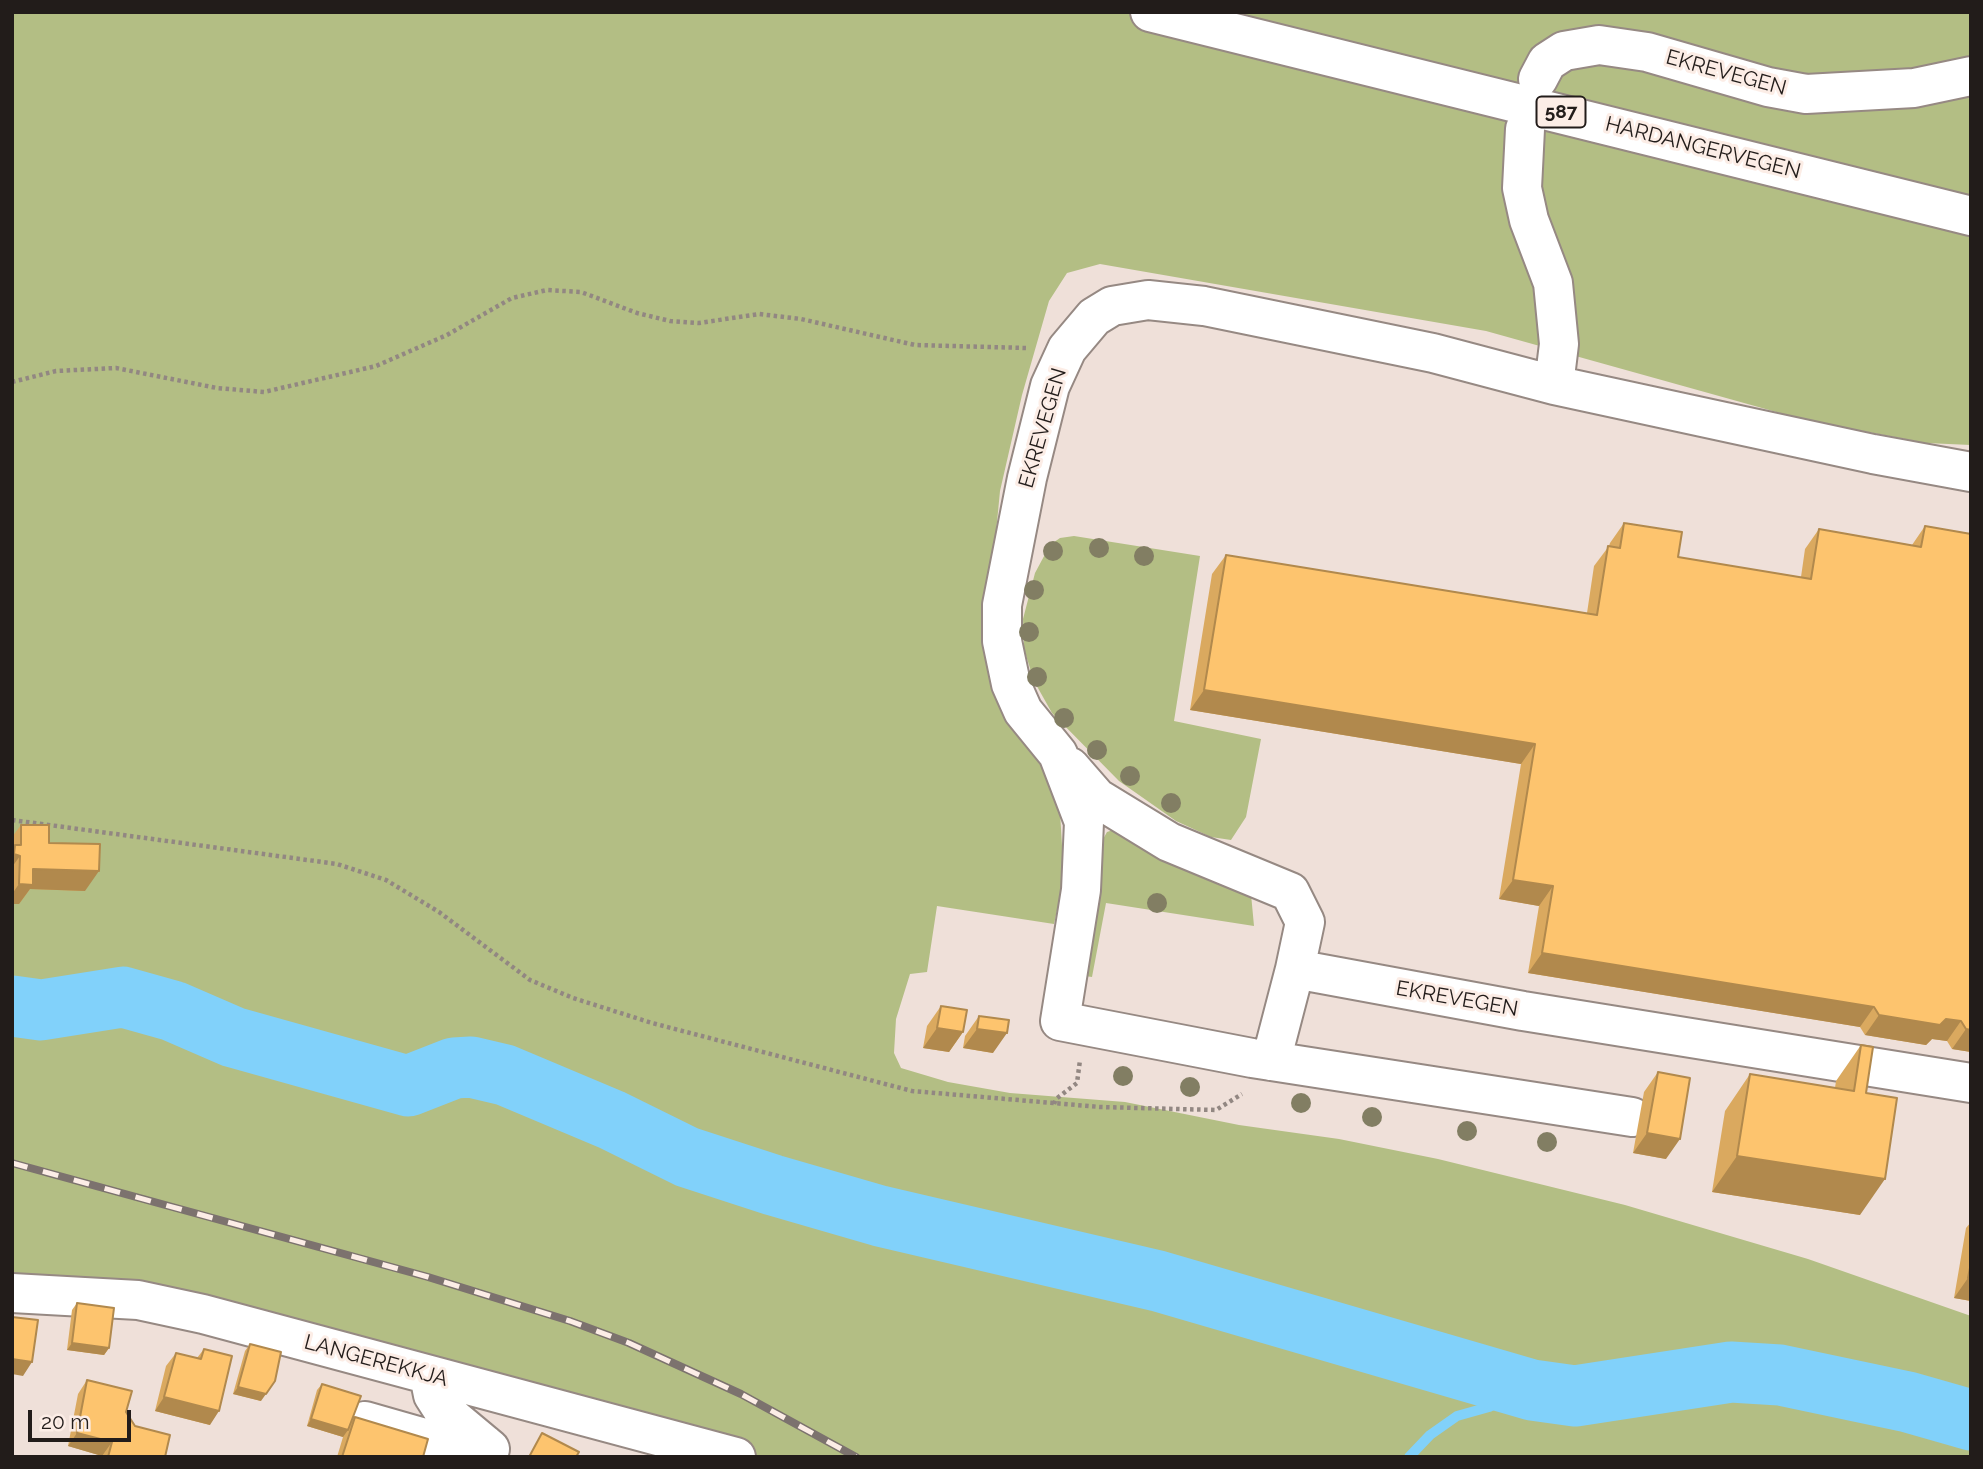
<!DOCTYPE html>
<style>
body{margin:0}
#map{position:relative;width:1983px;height:1469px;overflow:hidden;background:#efe0d9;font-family:Raleway,sans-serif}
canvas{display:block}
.frame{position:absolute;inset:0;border:14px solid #221c1a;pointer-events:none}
.scale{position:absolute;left:28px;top:1410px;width:103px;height:32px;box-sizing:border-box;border:4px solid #221c1a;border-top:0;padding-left:9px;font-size:21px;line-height:24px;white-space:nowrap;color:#221c1a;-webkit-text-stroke:5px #fcede6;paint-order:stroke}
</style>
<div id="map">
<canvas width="1983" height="1469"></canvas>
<div class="frame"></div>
<div class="scale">20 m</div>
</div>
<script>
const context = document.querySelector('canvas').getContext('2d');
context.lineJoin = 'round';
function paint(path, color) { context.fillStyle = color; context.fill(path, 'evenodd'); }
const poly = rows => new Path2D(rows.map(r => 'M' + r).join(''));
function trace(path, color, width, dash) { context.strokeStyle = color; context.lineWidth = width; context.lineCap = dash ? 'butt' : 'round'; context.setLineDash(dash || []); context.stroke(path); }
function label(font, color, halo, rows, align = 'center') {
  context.font = font + ' Raleway,sans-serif'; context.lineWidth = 6; context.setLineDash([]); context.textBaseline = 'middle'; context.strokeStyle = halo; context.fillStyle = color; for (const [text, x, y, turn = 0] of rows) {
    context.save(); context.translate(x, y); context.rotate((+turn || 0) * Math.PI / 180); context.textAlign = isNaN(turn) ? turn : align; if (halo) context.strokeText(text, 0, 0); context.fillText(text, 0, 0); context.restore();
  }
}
paint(poly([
 [12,12,1971,12,1971,445,1926,443,1805,420,1486,331,1100,264,1067,273,1049,301,1022,395,1000,491,986,636,1052,779,1060,812,1064,879,1054,924,937,906,927,972,910,974,896,1019,894,1053,901,1068,948,1082,1010,1093,1125,1102,1239,1125,1339,1139,1438,1159,1625,1205,1808,1259,1971,1316,1971,1457,736,1457,429,1375,12,1293],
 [1074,536,1200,556,1174,721,1261,739,1246,817,1231,840,1211,837,1176,821,1119,781,1052,713,1034,681,1024,649,1023,619,1035,573,1050,545,1060,538],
 [1113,830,1251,894,1254,926,1106,903,1092,977,1078,975,1102,841,1107,832]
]), '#b3be84');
trace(poly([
 [1409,1457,1430,1435,1457,1416,1489,1407,1517,1392,1532,1390]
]), '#81d1fa', 10);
trace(poly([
 [12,1006,41,1010,123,997,173,1011,233,1037,408,1086,454,1068,471,1067,505,1075,612,1120,687,1157,773,1185,880,1216,1158,1281,1532,1390,1575,1396,1731,1372,1780,1375,1908,1402,1971,1420]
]), '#81d1fa', 61);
const minor = poly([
 [1538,79,1547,62,1564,51,1599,45,1647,52,1768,87,1806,94,1914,88,1971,76],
 [1525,129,1522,188,1529,220,1553,283,1559,344,1554,385],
 [1070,767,1097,798,1169,842,1290,892,1305,922,1295,969,1523,1011,1971,1083],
 [1271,1061,1295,969],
 [1632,1117,1252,1058,1060,1021,1081,890,1084,822,1058,754,1023,711,1011,684,1002,641,1002,605,1027,478,1050,386,1067,349,1094,317,1112,306,1148,300,1204,306,1433,353,1554,385,1873,454,1971,472],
 [12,1293,138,1300,203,1314,736,1457],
 [429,1375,433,1395,442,1409,490,1449],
 [365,1421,463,1449,484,1444]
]);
const major = poly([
 [1150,12,1971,216]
]);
trace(minor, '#968983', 42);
trace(major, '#968983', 42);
trace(poly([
 [12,382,56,371,116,368,217,388,264,392,376,366,447,335,512,298,547,290,581,292,637,313,670,321,699,323,759,314,801,319,915,345,1027,348],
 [12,820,337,864,386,880,439,912,530,980,573,998,652,1023,912,1091,1100,1107,1216,1110,1242,1094],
 [1054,1104,1056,1099,1077,1083,1080,1060]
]), '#928782', 4.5, [3.5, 3.5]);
trace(minor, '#fff', 38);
trace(major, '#fff', 38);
const rail = poly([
 [12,1163,428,1277,570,1321,629,1343,741,1394,856,1457]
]);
trace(rail, '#7c726e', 8);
trace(rail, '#fcede6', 5, [16]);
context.fillStyle = '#827e63';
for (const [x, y] of [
 [1099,548],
 [1053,551],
 [1144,556],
 [1034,590],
 [1029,632],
 [1037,677],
 [1064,718],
 [1097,750],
 [1130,776],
 [1171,803],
 [1157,903],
 [1123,1076],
 [1190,1087],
 [1301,1103],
 [1372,1117],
 [1467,1131],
 [1547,1142]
]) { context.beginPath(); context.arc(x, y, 10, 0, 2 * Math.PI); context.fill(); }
paint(poly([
 [1624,523,1678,557,1801,577,1805,549,1819,529,1912,545,1925,526,1971,534,1971,1052,1952,1049,1947,1041,1932,1039,1926,1045,1865,1035,1860,1027,1528,973,1539,906,1499,899,1521,764,1190,710,1212,574,1226,555,1587,613,1594,566,1609,546,1610,543],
 [21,825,49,843,85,891,30,889,19,904,12,904,12,837],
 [941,1006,963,1032,949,1052,923,1048,927,1026],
 [979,1016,993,1053,963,1048,965,1036],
 [1861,1045,1866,1093,1860,1215,1712,1192,1725,1111,1750,1074,1835,1088,1836,1081],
 [1658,1072,1666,1159,1633,1153,1644,1092],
 [1971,1222,1971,1301,1954,1298,1966,1228],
 [77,1303,109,1348,104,1355,67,1350,72,1310],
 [250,1344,261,1401,233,1394,245,1351],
 [204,1349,210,1425,155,1411,166,1366,176,1353,197,1358],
 [87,1380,126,1412,135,1426,165,1457,102,1457,102,1456,68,1446,78,1394],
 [322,1384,351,1422,355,1417,423,1457,337,1457,343,1437,307,1426,317,1390]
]), '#daa95f');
paint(poly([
 [1204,690,1535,744,1521,764,1190,710],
 [14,854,20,856,12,867,12,857],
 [33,869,99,871,85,891,30,889,19,904,12,904,12,894,19,884],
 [1513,880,1553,886,1539,906,1499,899],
 [1542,953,1874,1007,1860,1027,1528,973],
 [1879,1015,1946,1019,1961,1021,1947,1041,1932,1039,1926,1045,1865,1035],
 [937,1028,963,1032,949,1052,923,1048],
 [977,1029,1007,1033,993,1053,963,1048],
 [1966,1029,1971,1030,1971,1052,1952,1049],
 [1647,1133,1680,1139,1666,1159,1633,1153],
 [1737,1156,1885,1179,1860,1215,1712,1192],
 [1968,1278,1971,1279,1971,1301,1954,1298],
 [72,1343,109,1348,104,1355,67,1350],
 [12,1359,32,1362,23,1376,12,1374],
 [238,1387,266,1394,261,1401,233,1394],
 [164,1397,219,1411,210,1425,155,1411],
 [311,1419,348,1430,343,1437,307,1426],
 [77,1433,112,1442,102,1456,68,1446]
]), '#b1894d');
const building = poly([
 [1624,523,1682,532,1678,557,1811,579,1819,529,1921,547,1925,526,1971,534,1971,1030,1966,1029,1961,1021,1946,1019,1940,1025,1879,1015,1874,1007,1542,953,1553,886,1513,880,1535,744,1204,690,1226,555,1597,615,1608,546,1620,548,1624,523],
 [21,825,49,825,49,843,100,844,99,871,33,869,33,885,19,884,20,856,14,854,15,845,21,845,21,825],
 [941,1006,967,1010,963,1032,937,1028,941,1006],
 [979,1016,1009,1020,1007,1033,977,1029,979,1016],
 [1861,1045,1873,1047,1866,1093,1897,1098,1885,1179,1737,1156,1750,1074,1854,1091,1861,1045],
 [1658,1072,1690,1078,1680,1139,1647,1133,1658,1072],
 [1971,1263,1971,1279,1968,1278,1971,1263],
 [77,1303,114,1308,109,1348,72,1343,77,1303],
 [12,1317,38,1320,32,1362,12,1359,12,1317],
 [250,1344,281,1352,275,1381,266,1394,238,1387,250,1344],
 [204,1349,232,1356,219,1411,164,1397,176,1353,201,1359,204,1349],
 [87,1380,132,1391,126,1412,135,1426,170,1435,165,1457,108,1457,112,1442,77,1433,87,1380],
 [322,1384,361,1396,348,1430,311,1419,322,1384],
 [355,1417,428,1439,423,1457,342,1457,355,1417],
 [542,1433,579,1452,576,1457,529,1457,542,1433]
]);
paint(building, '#fdc46e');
trace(building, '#b1894d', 2);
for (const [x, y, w] of [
 [1561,112,49]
]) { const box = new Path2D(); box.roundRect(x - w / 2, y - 15.5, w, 31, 5); context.fillStyle = '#fcede6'; context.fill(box); trace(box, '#221c1a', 2); }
label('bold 19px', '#221c1a', null, [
 ["587",1561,112]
]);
label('21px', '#221c1a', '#fcede6', [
 ["EKREVEGEN",1726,73,15],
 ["HARDANGERVEGEN",1703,148,14],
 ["EKREVEGEN",1043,428,-74],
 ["EKREVEGEN",1457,999,10],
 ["LANGEREKKJA",376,1361,15]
]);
</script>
